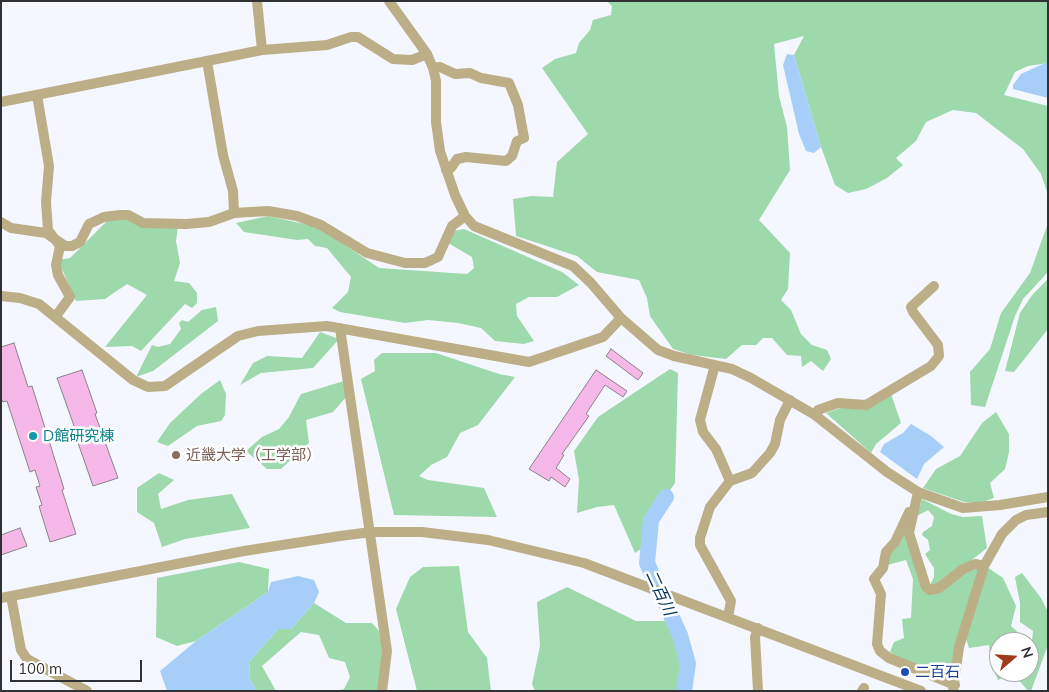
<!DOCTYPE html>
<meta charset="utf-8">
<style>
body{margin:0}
#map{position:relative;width:1049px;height:692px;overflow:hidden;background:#f4f7ff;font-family:Mulish,sans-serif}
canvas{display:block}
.frame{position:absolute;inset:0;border:2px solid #303134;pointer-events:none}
.north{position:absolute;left:989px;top:632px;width:50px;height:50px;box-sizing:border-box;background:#fff;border:1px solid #acadae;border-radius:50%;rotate:71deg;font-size:14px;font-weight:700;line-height:20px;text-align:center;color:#303134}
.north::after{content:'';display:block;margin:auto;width:18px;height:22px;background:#a0381a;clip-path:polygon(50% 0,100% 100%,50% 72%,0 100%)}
.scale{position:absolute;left:10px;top:660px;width:132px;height:22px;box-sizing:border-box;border:2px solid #303134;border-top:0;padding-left:6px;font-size:15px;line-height:18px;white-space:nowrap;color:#303134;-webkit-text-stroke:4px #fff;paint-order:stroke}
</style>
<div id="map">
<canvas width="1049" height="692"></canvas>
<div class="frame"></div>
<div class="north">N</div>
<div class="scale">100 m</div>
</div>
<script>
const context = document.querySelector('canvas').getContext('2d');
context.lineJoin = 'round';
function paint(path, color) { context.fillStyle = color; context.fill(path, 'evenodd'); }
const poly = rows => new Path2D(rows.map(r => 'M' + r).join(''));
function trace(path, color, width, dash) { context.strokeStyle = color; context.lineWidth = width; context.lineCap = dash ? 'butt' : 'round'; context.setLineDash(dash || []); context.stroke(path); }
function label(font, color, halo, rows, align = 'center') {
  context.font = font + ' Mulish,"Noto Sans JP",sans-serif'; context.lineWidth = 5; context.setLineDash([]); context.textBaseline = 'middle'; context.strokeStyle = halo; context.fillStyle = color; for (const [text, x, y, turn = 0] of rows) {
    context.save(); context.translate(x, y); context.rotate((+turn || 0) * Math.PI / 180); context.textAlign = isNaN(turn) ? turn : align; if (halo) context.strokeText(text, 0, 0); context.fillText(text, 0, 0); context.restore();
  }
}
paint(poly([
 [607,1,1048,1,1048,63,1028,66,1015,72,1004,95,1048,106,1048,195,1041,174,1023,149,976,113,953,110,926,122,916,141,896,158,903,165,887,178,866,189,848,193,835,185,821,147,794,55,804,36,774,44,779,96,787,127,790,170,759,220,790,253,788,289,781,300,791,310,801,334,812,345,827,350,831,359,823,371,811,361,802,367,801,356,787,355,772,338,763,338,756,345,742,345,726,359,692,355,673,349,650,316,647,298,639,280,597,272,577,256,516,236,513,199,532,196,553,197,557,162,588,134,542,68,555,59,576,53,579,43,590,30,593,20,611,15,612,6],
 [268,216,318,227,379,268,467,274,474,268,472,257,448,243,453,231,464,229,562,272,579,285,557,297,529,297,516,304,517,316,534,341,524,344,495,341,481,328,458,323,428,320,405,323,340,312,332,308,348,292,351,277,327,248,315,246,308,239,297,240,244,232,236,223],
 [111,217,178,226,176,241,180,263,174,281,189,283,197,293,197,303,192,308,185,304,141,351,132,346,105,347,147,295,127,284,105,299,76,301,58,260,70,258],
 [1048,223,1048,272,1023,299,1015,316,985,407,971,405,970,372,990,349,1001,313,1030,273],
 [1048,279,1048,329,1014,372,1005,371,1020,313,1033,294],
 [216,307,218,321,153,371,136,377,152,345,158,347,170,344,181,329,179,323,182,320,188,322,202,310],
 [320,332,339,339,313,368,261,373,240,385,253,363,267,356,302,358],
 [382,353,436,353,499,374,515,377,478,425,460,433,447,457,431,465,419,476,428,480,484,488,497,517,394,515,361,379,375,371,374,360],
 [670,369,678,373,675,483,649,520,642,548,635,553,614,505,597,507,577,513,579,480,574,451,598,417],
 [220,380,226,394,225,415,221,421,197,426,168,446,157,442,170,423,201,394],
 [344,381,348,395,333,412,306,420,309,443,281,469,267,469,246,451,262,437,279,429,289,417,301,394],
 [890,391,901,423,876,444,871,453,826,413],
 [996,412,1009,434,1009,452,1005,469,990,483,994,498,980,503,964,502,923,488,936,469,960,456,982,423],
 [159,473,174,480,158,494,161,509,188,500,232,494,250,528,185,539,162,547,154,523,137,512,137,488],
 [922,499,951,514,963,517,982,516,987,548,938,587,929,587,934,577,934,568,925,554,930,550,928,540,922,535,923,532,932,526,934,517,928,510,917,516],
 [905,526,925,593,939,589,963,572,982,568,954,672,942,676,902,661,890,652,894,642,904,638,902,619,911,618,913,579,906,560,887,565,888,553],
 [239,562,269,569,268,592,196,641,177,646,156,637,157,578],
 [459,566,468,632,487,658,491,691,417,691,396,609,410,577,423,567],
 [987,567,1003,578,1016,606,1011,626,1022,636,1022,642,999,642,999,672,1029,672,1033,631,1020,622,1020,603,1015,577,1022,573,1041,598,1048,612,1048,645,1031,691,1028,691,1013,673,998,680,990,661,989,645,969,648,965,636],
 [567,587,636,621,673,621,684,653,685,691,535,691,532,684,540,646,537,602],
 [314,603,346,623,372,623,379,631,383,650,379,691,336,691,344,689,350,677,345,662,329,658,319,635,301,632,262,666,276,691,257,691,250,679,249,662,278,629,291,629]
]), '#9dd9ab');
paint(poly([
 [787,54,794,55,821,147,814,153,806,151,799,134,783,65],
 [1045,63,1048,63,1048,98,1013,89,1013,85,1021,74],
 [911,424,931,436,944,447,924,464,917,479,880,452,884,444,903,433],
 [298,576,314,580,319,592,314,603,291,629,278,629,249,662,250,679,257,691,167,691,160,671,196,641,268,592,271,582]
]), '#a7cef9');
trace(poly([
 [666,497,651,520,647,563,680,635,688,664,684,691]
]), '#a7cef9', 16);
const building = poly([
 [14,343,28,387,32,386,64,489,62,490,76,534,50,542,39,506,42,505,36,487,40,486,35,470,30,472,7,401,3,402,1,398,1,347,14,343],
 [611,349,643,373,638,380,606,356,611,349],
 [82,370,97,413,95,414,118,478,93,486,77,440,79,440,57,378,82,370],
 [596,370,627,391,623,397,605,385,586,414,589,416,562,454,564,455,556,468,570,479,565,487,551,477,549,481,529,469,596,370],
 [20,528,27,546,1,555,1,535,20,528]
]);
paint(building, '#f6b7e9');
trace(building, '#8a8388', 1);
trace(poly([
 [257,1,262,50],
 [389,1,427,54,433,68,436,81,436,122,440,151,455,195,465,216,474,226,573,266,591,283,621,318,658,350,674,356,732,369,751,378,815,415,887,472,918,492,963,508,1000,505,1048,497],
 [207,61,223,155,233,191,234,213],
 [433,68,440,67,455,74,470,73,481,78,509,83,518,105,524,138,517,141,512,156,506,161,466,157,457,159,451,168,446,170],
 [37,95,49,166,46,202,48,230,60,246,56,265,58,275,70,297,56,316],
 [1,102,262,50,327,45,351,37,358,37,393,59,412,60,427,54],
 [1,222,11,228,46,233,65,246,72,246,80,242,89,224,104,217,120,215,128,215,143,223,186,224,209,222,234,213,268,211,297,216,321,225,367,253,405,263,425,263,438,257,452,226,465,216],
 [1,296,20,298,39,304,133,380,148,387,165,386,238,336,258,331,327,326,529,362,603,337,621,318],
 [340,328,387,651,382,691],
 [715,365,700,420,703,432,716,449,730,481],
 [815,415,818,410,838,403,866,405,931,366,939,356,938,345,913,312,911,307,934,286],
 [918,492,909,533,926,587,930,590,939,588,963,569,975,564,984,566,959,647,953,691],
 [909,512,895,542,886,552,883,568,874,579,881,594,877,644,880,651,889,658,955,685],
 [984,566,1002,534,1016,520,1026,515,1048,512],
 [11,596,21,650,27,659,87,691],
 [1,598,244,551,340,536,371,532,422,532,488,540,584,563,921,691],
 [728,617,731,601,700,545,700,538,710,507,730,481,752,473,770,453,775,444,780,420,790,400],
 [758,691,755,637,758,628],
 [862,691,864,688]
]), '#bcae87', 10);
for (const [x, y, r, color] of [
 [33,436,5,"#0f9aa8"],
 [176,455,5,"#8d6e63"],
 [905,672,5,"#1a4fb4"]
]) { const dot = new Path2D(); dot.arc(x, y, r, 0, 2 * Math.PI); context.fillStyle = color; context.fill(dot); trace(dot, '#fff', 2); }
label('15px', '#0d838f', '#fff', [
 ["D館研究棟",43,436]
], 'left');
label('15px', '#785e54', '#fff', [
 ["近畿大学（工学部）",186,455]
], 'left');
label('15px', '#164399', '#fff', [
 ["二百石",915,672]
], 'left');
label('italic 16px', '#053662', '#fff', [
 ["二百川",660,593,65]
]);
</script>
